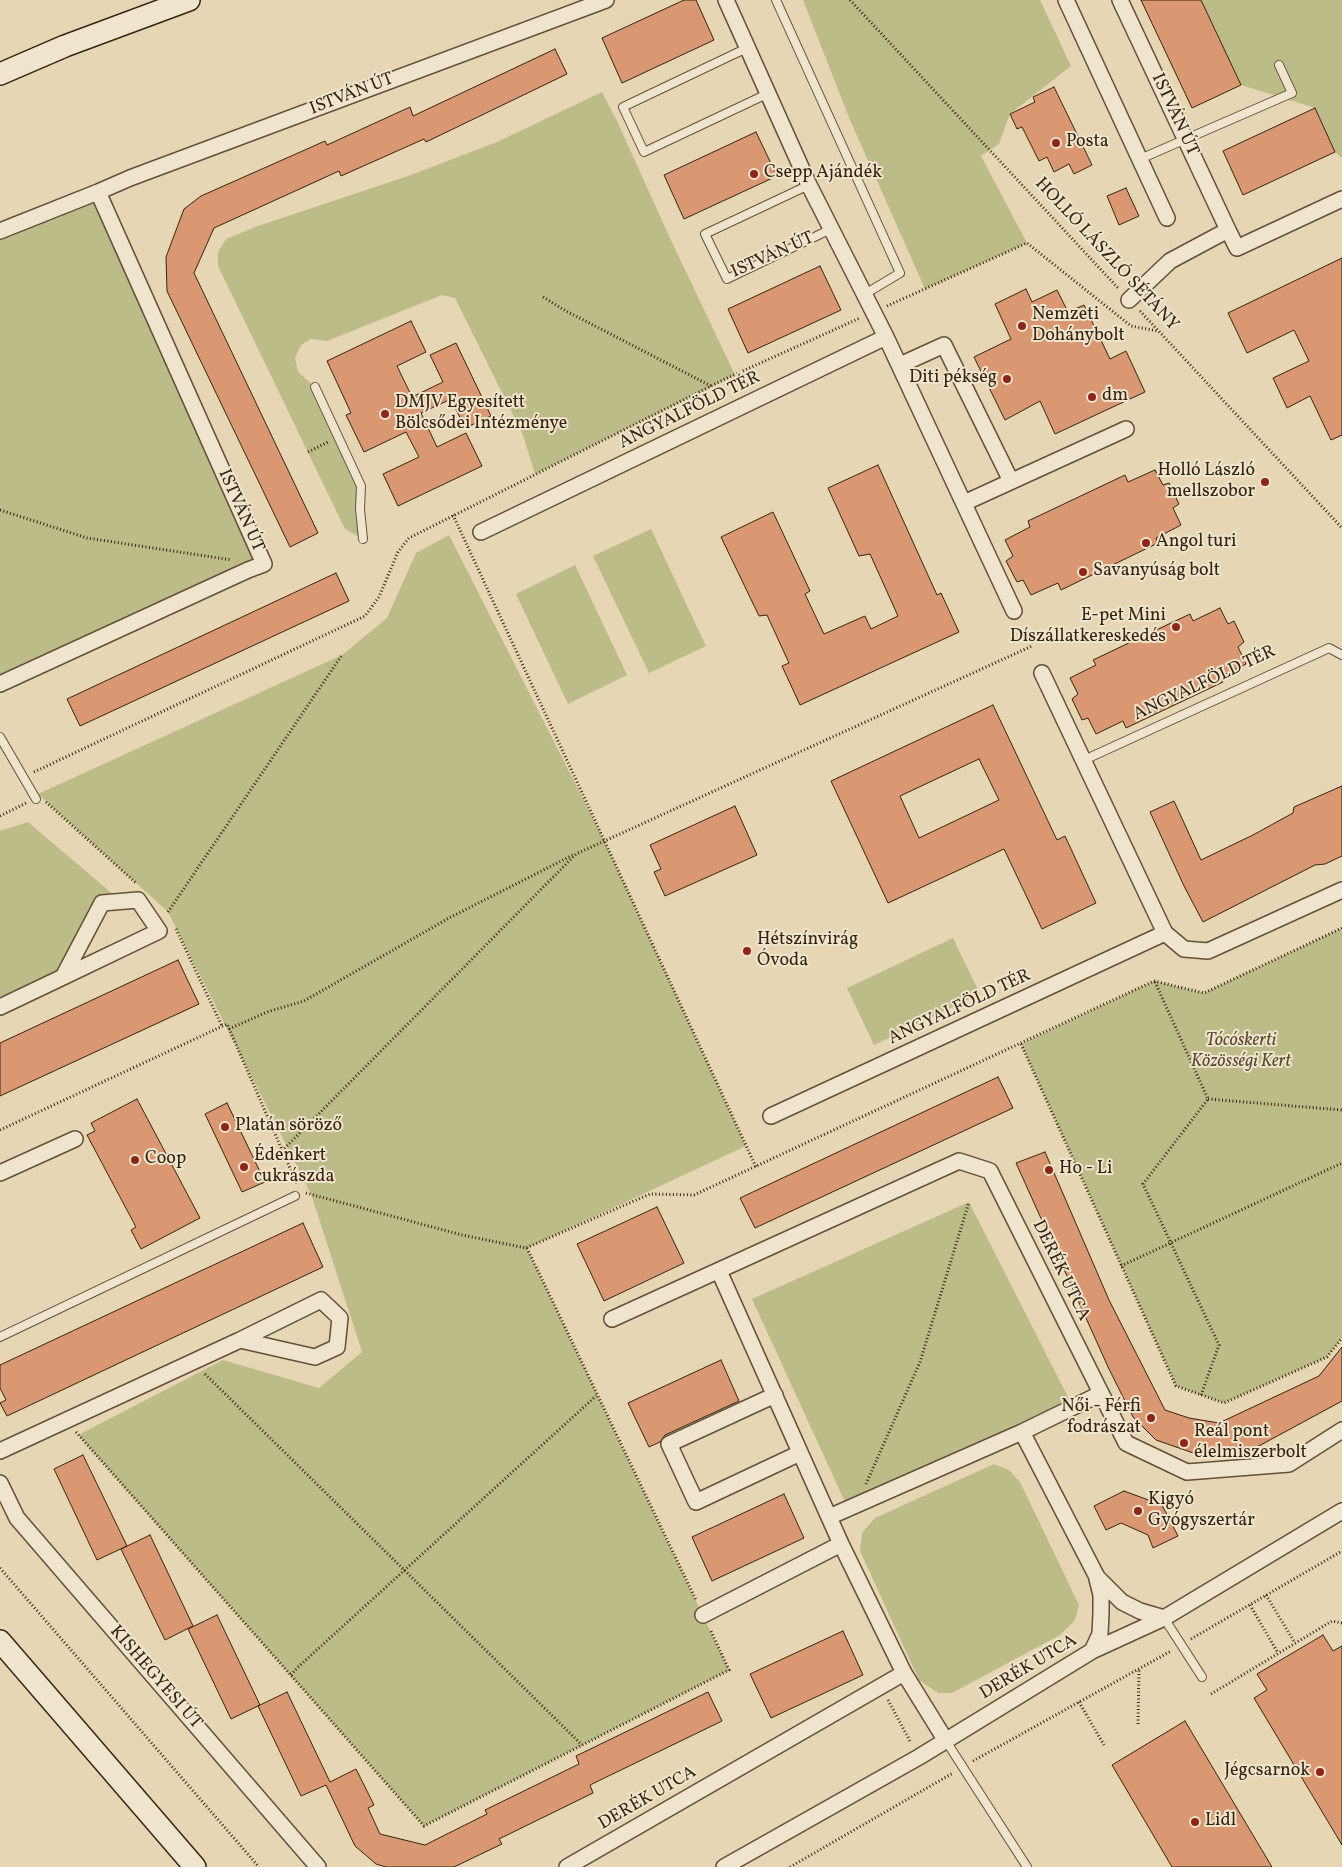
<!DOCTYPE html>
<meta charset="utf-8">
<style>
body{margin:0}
canvas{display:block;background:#e7d6b3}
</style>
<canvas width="1342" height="1867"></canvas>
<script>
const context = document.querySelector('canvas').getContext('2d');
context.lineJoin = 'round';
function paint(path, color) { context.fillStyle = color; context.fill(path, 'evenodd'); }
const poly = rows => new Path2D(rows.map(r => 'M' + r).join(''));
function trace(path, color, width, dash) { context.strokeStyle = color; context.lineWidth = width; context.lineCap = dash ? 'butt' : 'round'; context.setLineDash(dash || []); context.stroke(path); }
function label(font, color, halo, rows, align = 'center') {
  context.font = font + ' Vollkorn,serif'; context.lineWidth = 4; context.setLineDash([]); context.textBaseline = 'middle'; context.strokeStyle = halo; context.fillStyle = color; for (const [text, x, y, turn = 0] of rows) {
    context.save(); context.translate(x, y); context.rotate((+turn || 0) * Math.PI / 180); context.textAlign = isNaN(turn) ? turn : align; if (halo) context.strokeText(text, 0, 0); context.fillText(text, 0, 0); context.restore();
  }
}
paint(poly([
 [803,0,1040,0,1071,66,1010,114,999,144,981,156,1027,243,925,289,850,120],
 [1201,0,1342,0,1342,158,1335,152,1315,108,1241,85],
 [602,92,617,121,669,236,735,375,535,474,523,435,455,298,442,295,327,341,311,339,301,345,295,358,298,372,315,387,361,486,363,539,345,529,218,266,218,252,226,239,258,226,411,175,497,142],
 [98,192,264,564,0,684,0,231],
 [651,529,706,646,649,673,593,556],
 [449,535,605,842,746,1146,527,1248,729,1670,424,1826,78,1435,223,1360,319,1388,362,1352,311,1194,168,912,38,794,342,655,387,618,416,553],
 [575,565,627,675,568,704,516,594],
 [28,822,121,901,102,903,63,977,0,1007,0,831],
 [1342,928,1342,1338,1327,1357,1224,1403,1176,1386,1021,1044,1154,981,1204,993],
 [953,938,980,994,874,1045,847,988],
 [969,1202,1070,1401,845,1502,752,1299],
 [994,1464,1009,1470,1020,1482,1079,1605,1075,1620,1060,1635,952,1693,938,1693,919,1680,860,1551,862,1533,875,1518]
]), '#bcbc88');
const building = poly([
 [684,0,696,0,714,40,622,83,602,38,684,0],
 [1141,0,1201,0,1241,85,1192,108,1141,0],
 [555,49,567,74,426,142,424,139,341,176,339,171,214,228,194,273,318,533,290,547,167,291,166,257,184,209,201,196,325,141,327,145,410,107,413,116,555,49],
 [1054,87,1092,165,1074,174,1069,164,1054,172,1047,157,1039,161,1022,127,1017,129,1010,114,1035,102,1033,97,1054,87],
 [1315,108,1335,152,1243,195,1223,151,1315,108],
 [756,132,777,176,684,219,664,175,756,132],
 [1126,188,1139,216,1119,225,1107,196,1126,188],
 [1342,258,1342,435,1331,440,1310,396,1287,408,1273,378,1309,361,1294,330,1247,353,1228,313,1342,258],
 [820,266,841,310,748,353,728,309,820,266],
 [1026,289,1032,302,1057,290,1068,312,1084,305,1110,359,1126,351,1145,392,1055,434,1040,401,1005,420,974,357,1011,339,995,304,1026,289],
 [411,321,426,352,397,366,412,397,443,382,430,355,456,343,491,416,465,428,451,399,421,413,437,447,466,433,482,466,398,506,383,474,419,457,406,432,364,452,346,415,351,413,327,361,411,321],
 [878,465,937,595,941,593,959,632,800,705,782,666,789,663,767,615,759,616,721,537,773,512,810,591,805,594,824,634,865,616,871,629,898,616,870,554,859,556,828,488,878,465],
 [1155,470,1163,485,1169,483,1179,504,1173,508,1181,525,1156,538,1158,543,1061,590,1058,583,1031,595,1023,580,1017,582,1006,561,1013,556,1005,540,1030,527,1028,521,1125,475,1128,482,1155,470],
 [336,573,349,601,80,726,67,699,336,573],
 [1220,608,1228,624,1234,621,1244,642,1238,647,1246,664,1220,677,1223,682,1126,728,1123,721,1096,734,1088,718,1082,720,1072,699,1078,694,1070,678,1096,665,1093,660,1190,614,1193,621,1220,608],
 [993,705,1057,840,1065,836,1096,903,1042,929,1004,849,888,903,831,781,993,705],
 [979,759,999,800,919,838,900,796,979,759],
 [1342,786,1342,856,1325,864,1315,865,1203,922,1184,886,1150,812,1174,801,1201,860,1253,835,1293,813,1294,807,1342,786],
 [735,806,757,855,665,896,654,872,661,869,650,845,735,806],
 [178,960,199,1004,0,1096,0,1043,178,960],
 [998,1077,1013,1108,755,1228,740,1198,998,1077],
 [137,1099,200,1218,141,1249,131,1230,136,1227,87,1135,95,1131,91,1123,137,1099],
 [227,1103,265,1182,242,1192,205,1114,227,1103],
 [1045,1152,1109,1300,1165,1410,1189,1418,1219,1423,1319,1376,1342,1347,1342,1401,1257,1447,1199,1455,1156,1440,1133,1417,1109,1369,1016,1163,1045,1152],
 [657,1207,684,1263,604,1301,577,1244,657,1207],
 [303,1223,323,1267,7,1416,0,1403,6,1400,0,1388,0,1365,303,1223],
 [721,1360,739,1401,665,1435,660,1442,649,1447,628,1403,721,1360],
 [83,1455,127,1546,97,1560,54,1469,83,1455],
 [1124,1491,1162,1505,1178,1536,1153,1548,1148,1535,1121,1523,1106,1530,1094,1506,1124,1491],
 [784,1494,804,1538,712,1581,692,1537,784,1494],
 [150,1535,193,1626,165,1640,121,1549,150,1535],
 [217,1615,260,1705,231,1719,188,1629,217,1615],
 [843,1631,863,1675,771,1718,750,1674,843,1631],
 [1323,1635,1333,1651,1342,1646,1342,1845,1254,1698,1267,1690,1257,1674,1323,1635],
 [287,1692,330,1782,356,1769,374,1805,368,1808,380,1834,425,1845,487,1814,485,1810,579,1764,576,1756,708,1692,722,1721,590,1785,593,1793,499,1839,502,1844,454,1867,386,1867,376,1864,355,1846,326,1785,301,1796,258,1706,287,1692],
 [1185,1721,1272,1867,1172,1867,1112,1765,1185,1721]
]);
paint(building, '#d99872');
trace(building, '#37240f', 1);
const lane = poly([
 [776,0,900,273,865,294],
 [747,48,623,107,644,152,767,94],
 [1140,159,1292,93,1279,65],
 [809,185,705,234,727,279,831,229],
 [315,387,361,486,360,509,363,539],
 [0,737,36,799],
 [1084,760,1329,648,1342,655],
 [0,1337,295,1196],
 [1164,1618,1202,1677],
 [946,1741,1027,1867]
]);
const street = poly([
 [726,0,809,185,886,337,1014,611],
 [1066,0,1167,218],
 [1120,0,1228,230],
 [98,192,130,178,606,0],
 [0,231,98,192,264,564,248,570,0,684],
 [1129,300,1170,261,1228,230,1237,248,1342,199],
 [900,365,944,345,1011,481],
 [964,503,1126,429],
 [481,532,886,337],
 [1042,673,1165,933,1184,949,1208,951,1342,890],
 [0,1007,63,977,159,931,138,900,102,903,63,977],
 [771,1116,1165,933],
 [0,1173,75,1139],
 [719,1271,841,1544,904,1673,946,1741],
 [612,1319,959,1161,990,1171,1126,1443,1187,1472,1289,1464,1342,1430],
 [775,1395,669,1444,696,1502,800,1453],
 [1022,1432,1097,1577,1122,1602,1140,1611,1164,1618],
 [0,1451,240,1340,321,1300,340,1318,337,1347,315,1357,240,1340],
 [0,1483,17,1518,318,1867],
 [829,1517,1022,1432,1100,1394],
 [703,1615,841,1544],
 [1092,1651,1100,1634,1101,1613,1101,1595,1097,1579],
 [567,1867,904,1673],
 [724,1867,919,1757,1092,1651,1164,1618,1342,1511]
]);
const secondary = poly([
 [0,74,65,46,189,0],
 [0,1641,195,1867]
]);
trace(lane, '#635038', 10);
trace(street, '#635038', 18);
trace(secondary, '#37240f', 24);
trace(poly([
 [850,0,1118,288],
 [543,297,566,311,711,386],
 [887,306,1027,243,1131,326,1158,331],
 [1140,311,1342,528],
 [308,452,328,442],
 [0,510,87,538,232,560],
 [453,515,756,1167],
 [34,772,365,616,379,597,398,552,409,538,725,379,860,318],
 [46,802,136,883],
 [0,816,26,803],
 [168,912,342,655],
 [176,929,222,1026],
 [1155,982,1208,1099],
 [229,1029,267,1012,304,1001,449,918,573,855],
 [1021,1044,1176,1386,1224,1403,1327,1357,1342,1338],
 [1208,1099,1342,1110],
 [0,1130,227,1024,297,1184],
 [282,1151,576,854,1032,646],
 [306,1193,462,1235,526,1248,650,1194,694,1195,1154,981,1204,993,1342,928],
 [527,1248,696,1600],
 [1121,1266,1342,1163],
 [205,1374,582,1745],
 [1201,1395,1219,1345,1143,1184,1208,1099],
 [76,1432,424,1826,729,1670,710,1629],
 [866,1484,920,1362,969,1202],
 [0,1568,259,1867],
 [1266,1595,1295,1643],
 [1250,1605,1278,1653],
 [1191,1639,1342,1551],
 [291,1675,297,1668,596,1396],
 [1211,1694,1332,1621,1342,1623],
 [888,1700,911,1743],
 [1079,1702,1104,1745],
 [1138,1724,1139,1669],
 [973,1761,1171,1651],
 [790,1867,953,1773]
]), '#37240f', 3, [1, 2.5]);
trace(lane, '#efe4ce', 8);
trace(street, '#efe4ce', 15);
trace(secondary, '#efe4ce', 21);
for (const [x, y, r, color] of [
 [1056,143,5,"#8f2418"],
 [754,174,5,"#8f2418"],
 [1022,326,5,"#8f2418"],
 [1007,379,5,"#8f2418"],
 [1092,397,5,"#8f2418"],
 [385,414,5,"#8f2418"],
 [1265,482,5,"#8f2418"],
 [1146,543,5,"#8f2418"],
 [1083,572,5,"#8f2418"],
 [1176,627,5,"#8f2418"],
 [747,951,5,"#8f2418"],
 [225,1127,5,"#8f2418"],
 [135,1160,5,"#8f2418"],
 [244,1167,5,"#8f2418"],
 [1049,1170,5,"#8f2418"],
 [1151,1418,5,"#8f2418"],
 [1184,1443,5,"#8f2418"],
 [1138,1511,5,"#8f2418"],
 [1320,1772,5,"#8f2418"],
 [1195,1822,5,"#8f2418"]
]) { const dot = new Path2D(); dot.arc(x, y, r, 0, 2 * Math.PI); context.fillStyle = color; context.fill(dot); trace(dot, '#efe4ce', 2); }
label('18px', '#37240f', '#efe4ce', [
 ["ISTVÁN ÚT",352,95,-21],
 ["ISTVÁN ÚT",1174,115,65],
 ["HOLLÓ LÁSZLÓ SÉTÁNY",1106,255,47],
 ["ISTVÁN ÚT",773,256,-24],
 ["ANGYALFÖLD TÉR",690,411,-26],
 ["ISTVÁN ÚT",240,511,66],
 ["ANGYALFÖLD TÉR",1205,684,-25],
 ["ANGYALFÖLD TÉR",960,1008,-25],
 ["DERÉK UTCA",1060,1271,64],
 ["DERÉK UTCA",1029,1668,-31],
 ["KISHEGYESI ÚT",155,1678,49],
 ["DERÉK UTCA",648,1799,-30]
]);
label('18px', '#37240f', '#efe4ce', [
 ["Posta",1066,143],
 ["Csepp Ajándék",764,174],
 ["Nemzeti",1032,316],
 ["Dohánybolt",1032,337],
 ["Diti pékség",997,379,"right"],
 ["dm",1102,397],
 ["DMJV Egyesített",395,404],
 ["Bölcsődei Intézménye",395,425],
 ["Holló László",1255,472,"right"],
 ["mellszobor",1255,493,"right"],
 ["Angol turi",1156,543],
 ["Savanyúság bolt",1093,572],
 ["E-pet Mini",1166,617,"right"],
 ["Díszállatkereskedés",1166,638,"right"],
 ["Hétszínvirág",757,941],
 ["Óvoda",757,962],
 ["Platán söröző",235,1127],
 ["Édenkert",254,1157],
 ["cukrászda",254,1178],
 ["Coop",145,1160],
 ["Ho - Li",1059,1170],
 ["Női - Férfi",1141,1408,"right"],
 ["fodrászat",1141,1429,"right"],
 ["Reál pont",1194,1433],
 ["élelmiszerbolt",1194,1454],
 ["Kigyó",1148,1501],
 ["Gyógyszertár",1148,1522],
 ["Jégcsarnok",1310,1772,"right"],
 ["Lidl",1205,1822]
], 'left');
label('italic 18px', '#584a2d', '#efe4ce', [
 ["Tócóskerti",1241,1042],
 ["Közösségi Kert",1241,1063]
]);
</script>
